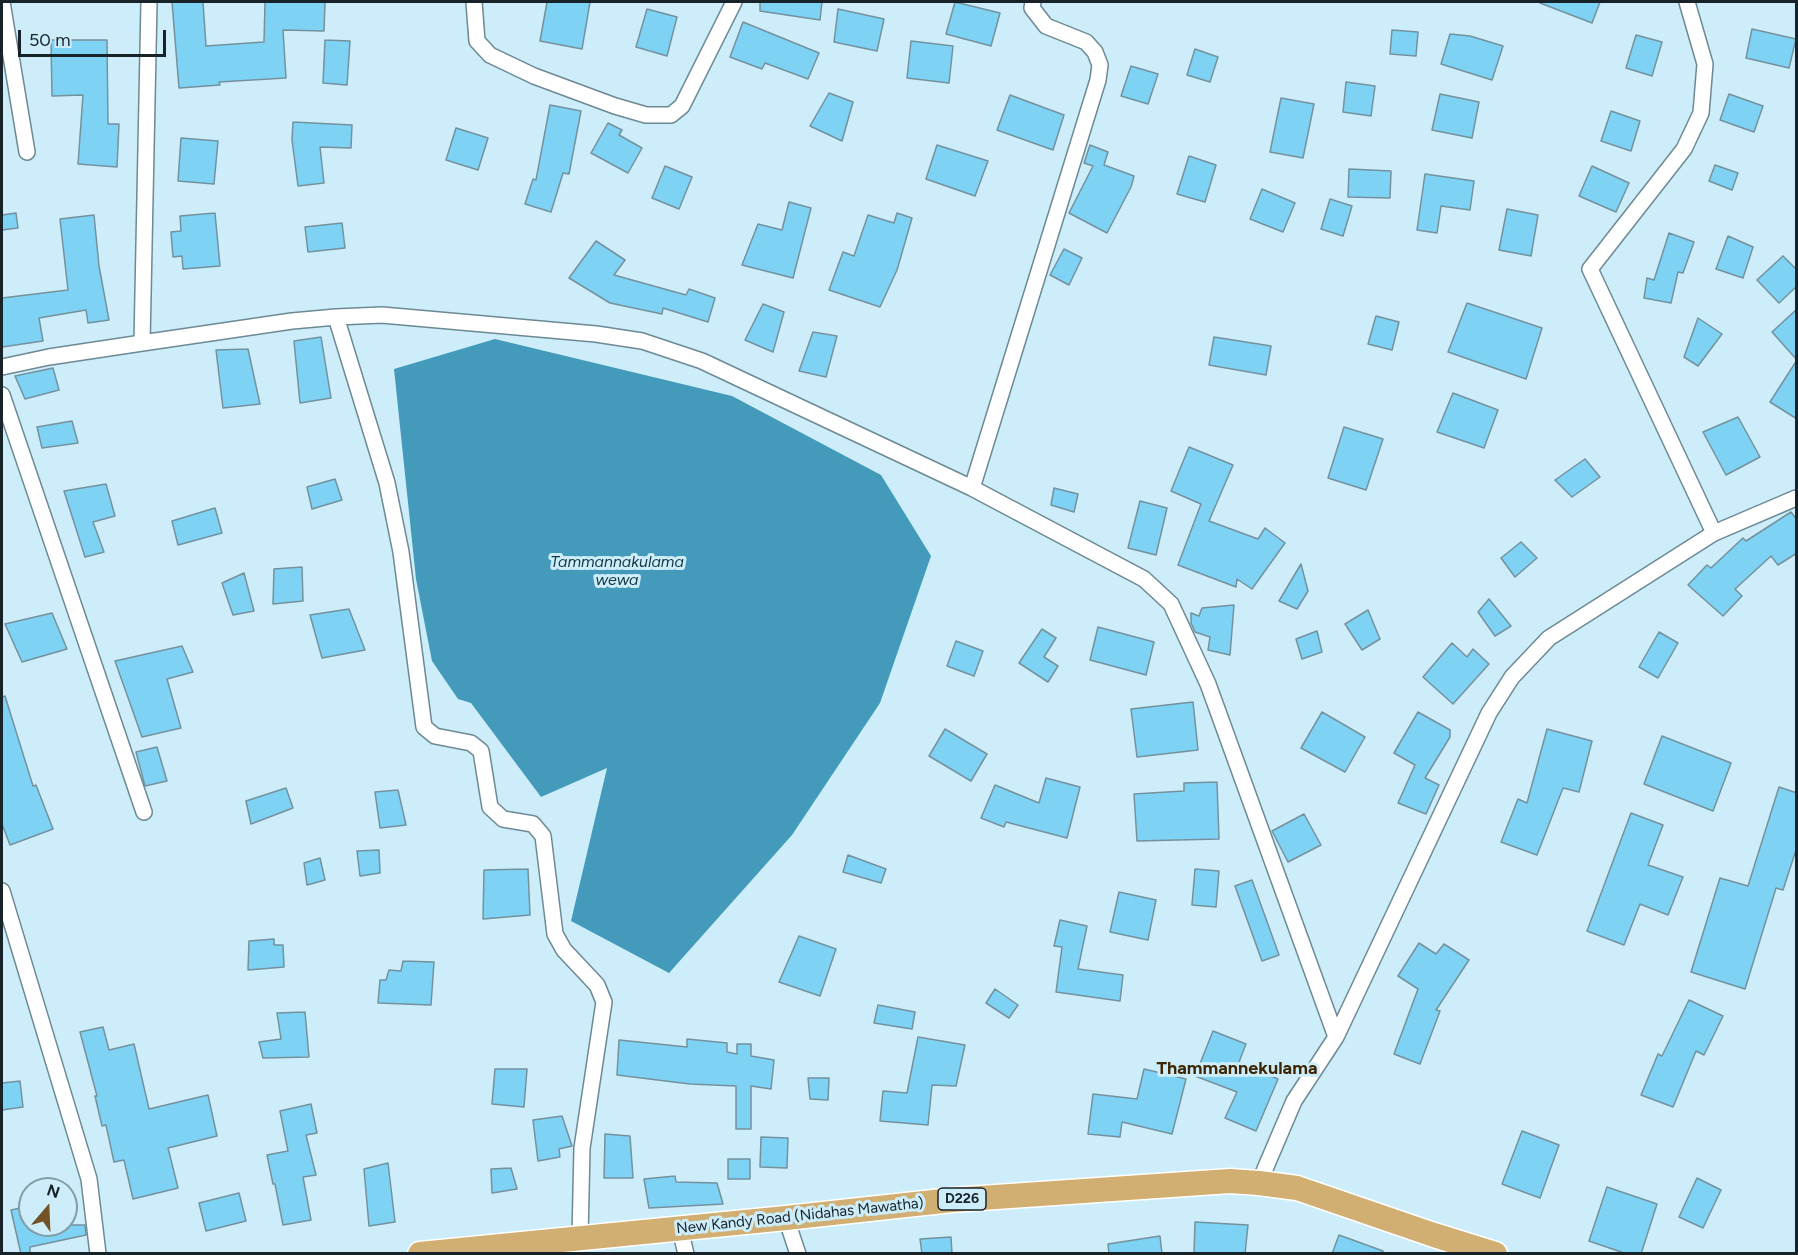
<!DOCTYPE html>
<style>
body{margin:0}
#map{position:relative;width:1798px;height:1255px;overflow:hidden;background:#cdedfb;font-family:Figtree,sans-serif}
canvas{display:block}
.frame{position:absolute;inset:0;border:3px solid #172328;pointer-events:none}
.north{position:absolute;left:18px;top:1177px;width:60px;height:60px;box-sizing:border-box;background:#cdedfb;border:2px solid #849ca7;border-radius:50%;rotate:19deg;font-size:16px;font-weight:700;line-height:24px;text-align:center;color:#172328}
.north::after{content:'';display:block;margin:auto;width:21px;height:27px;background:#725328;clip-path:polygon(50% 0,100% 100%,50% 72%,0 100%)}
.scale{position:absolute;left:18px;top:30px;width:148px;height:27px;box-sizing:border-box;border:3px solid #172328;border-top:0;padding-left:8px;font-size:18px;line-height:21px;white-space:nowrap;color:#172328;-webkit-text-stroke:4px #cdedfb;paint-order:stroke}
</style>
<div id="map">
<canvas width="1798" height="1255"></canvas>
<div class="frame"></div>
<div class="north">N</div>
<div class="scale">50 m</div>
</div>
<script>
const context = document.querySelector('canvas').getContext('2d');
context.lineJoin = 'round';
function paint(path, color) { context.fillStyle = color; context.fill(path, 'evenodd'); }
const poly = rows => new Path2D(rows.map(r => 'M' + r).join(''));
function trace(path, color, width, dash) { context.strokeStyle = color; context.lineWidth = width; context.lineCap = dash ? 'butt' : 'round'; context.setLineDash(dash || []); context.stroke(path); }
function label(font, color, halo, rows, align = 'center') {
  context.font = font + ' Figtree,sans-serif'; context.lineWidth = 6; context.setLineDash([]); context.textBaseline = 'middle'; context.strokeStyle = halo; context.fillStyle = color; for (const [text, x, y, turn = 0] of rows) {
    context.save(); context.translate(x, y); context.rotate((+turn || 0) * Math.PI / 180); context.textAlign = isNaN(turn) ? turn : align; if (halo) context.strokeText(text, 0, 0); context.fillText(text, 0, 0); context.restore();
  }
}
paint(poly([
 [495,339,732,396,881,475,931,556,880,703,792,835,669,973,571,921,607,768,541,797,471,703,458,699,432,661,416,579,394,369]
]), '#439abb');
const building = poly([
 [172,2,203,2,206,46,264,42,265,2,325,2,324,31,283,30,286,78,219,82,220,85,179,88,172,2],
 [547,2,590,2,582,49,540,41,547,2],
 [760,2,822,2,820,20,760,11,760,2],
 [955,2,1000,13,991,46,946,34,955,2],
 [1540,3,1540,2,1600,2,1592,23,1540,3],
 [647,9,677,17,667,56,636,47,647,9],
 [838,9,884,19,877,51,834,42,838,9],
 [743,22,819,53,808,79,765,63,762,69,730,57,743,22],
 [1752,29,1796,39,1789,68,1746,58,1752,29],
 [1392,30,1418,32,1416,56,1390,54,1392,30],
 [1450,34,1470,36,1503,46,1492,80,1441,64,1450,34],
 [1636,35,1662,42,1652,76,1626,68,1636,35],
 [51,40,107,40,108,124,119,124,117,167,78,164,83,95,52,96,51,40],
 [325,40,350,41,347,85,323,83,325,40],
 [911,41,953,46,949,83,907,78,911,41],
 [1195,49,1218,57,1210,82,1187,75,1195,49],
 [1131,66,1158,74,1148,104,1121,96,1131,66],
 [1346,82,1375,86,1371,116,1343,112,1346,82],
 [829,93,853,102,842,141,810,126,829,93],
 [1440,94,1479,102,1472,138,1432,130,1440,94],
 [1729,94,1763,106,1754,132,1720,120,1729,94],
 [1010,95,1064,115,1053,150,997,130,1010,95],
 [1281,98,1314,104,1303,158,1270,152,1281,98],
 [550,105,581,111,569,174,563,173,551,212,525,204,533,179,536,180,550,105],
 [1611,111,1640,121,1631,151,1601,141,1611,111],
 [293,122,352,125,351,148,320,147,324,183,298,186,292,140,293,122],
 [608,123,622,130,619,135,642,148,628,173,591,153,608,123],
 [456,128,488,138,478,170,446,160,456,128],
 [181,138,218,141,214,184,178,181,181,138],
 [937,145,988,161,975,196,926,179,937,145],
 [1090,145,1108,152,1104,165,1134,176,1131,187,1107,233,1069,213,1093,166,1084,163,1090,145],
 [1189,156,1216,165,1205,202,1177,194,1189,156],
 [1715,165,1738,173,1732,190,1709,181,1715,165],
 [665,166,692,177,679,209,652,198,665,166],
 [1592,166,1629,183,1616,212,1579,196,1592,166],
 [1349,169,1391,171,1390,198,1348,197,1349,169],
 [1425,174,1474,181,1470,210,1441,206,1437,233,1417,230,1425,174],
 [1262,189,1295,203,1283,232,1250,219,1262,189],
 [1330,199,1352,206,1343,236,1321,229,1330,199],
 [789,202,811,208,793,278,742,265,758,224,782,230,789,202],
 [1507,209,1538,215,1531,256,1499,250,1507,209],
 [16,213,18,228,2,230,2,215,16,213],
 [215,213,220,266,183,269,182,256,173,257,171,232,181,231,180,216,215,213],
 [897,213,912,218,897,270,880,307,829,290,843,252,854,256,868,215,894,223,897,213],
 [94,215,99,266,109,320,88,323,86,310,39,318,43,341,2,347,2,298,68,290,60,219,94,215],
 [342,223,345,248,308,252,305,227,342,223],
 [1669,233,1694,242,1683,273,1678,272,1671,303,1644,298,1647,278,1654,280,1669,233],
 [1728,236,1753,247,1743,278,1716,269,1728,236],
 [596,241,625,260,614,275,686,295,689,289,715,298,708,322,663,308,662,314,610,303,569,278,596,241],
 [1064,249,1082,258,1069,285,1050,275,1064,249],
 [1783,256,1797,270,1797,286,1779,303,1757,280,1783,256],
 [1467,303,1542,328,1526,379,1448,352,1467,303],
 [763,304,784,312,773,352,745,340,763,304],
 [1797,309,1797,360,1772,332,1797,309],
 [1376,316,1399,322,1392,350,1368,344,1376,316],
 [1698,318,1722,334,1698,366,1684,357,1698,318],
 [813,332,837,336,826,377,799,371,813,332],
 [321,337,331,398,300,403,294,341,321,337],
 [1214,337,1271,346,1266,375,1209,365,1214,337],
 [248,349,260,404,223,408,216,350,248,349],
 [1797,360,1797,419,1770,402,1797,360],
 [53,368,59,390,25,399,15,376,53,368],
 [1453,393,1498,410,1484,448,1437,432,1453,393],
 [1738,417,1760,457,1726,475,1703,432,1738,417],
 [72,421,78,443,42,448,37,427,72,421],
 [1344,427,1383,439,1366,490,1328,478,1344,427],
 [1189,447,1233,465,1209,521,1258,539,1265,528,1285,543,1252,589,1237,579,1236,587,1178,565,1201,504,1171,491,1189,447],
 [1585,459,1600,477,1572,497,1555,480,1585,459],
 [335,479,342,500,312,509,307,487,335,479],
 [106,484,115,516,93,522,104,552,85,557,64,491,106,484],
 [1054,488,1078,494,1074,512,1051,505,1054,488],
 [1140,501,1167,508,1156,555,1128,548,1140,501],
 [215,508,222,533,178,545,172,521,215,508],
 [1791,512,1797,520,1797,553,1778,565,1771,556,1735,589,1742,596,1723,616,1688,585,1707,565,1711,568,1743,538,1746,541,1791,512],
 [1521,542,1537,558,1515,577,1501,558,1521,542],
 [1301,564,1308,591,1297,609,1279,601,1301,564],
 [302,567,303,601,273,604,274,569,302,567],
 [244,573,254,611,233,615,222,583,244,573],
 [1489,599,1511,626,1495,636,1478,612,1489,599],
 [1234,605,1230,655,1208,650,1210,637,1195,632,1191,623,1191,613,1199,616,1202,608,1234,605],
 [349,609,365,650,322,658,310,615,349,609],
 [1368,610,1380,639,1362,650,1345,624,1368,610],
 [52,613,67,649,22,662,5,624,52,613],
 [1098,627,1154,642,1146,675,1090,660,1098,627],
 [1042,629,1056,638,1044,657,1058,666,1048,682,1019,663,1042,629],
 [1317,631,1322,652,1302,659,1296,639,1317,631],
 [1659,632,1678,643,1658,678,1639,667,1659,632],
 [956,641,983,651,974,676,947,666,956,641],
 [1452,643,1467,657,1473,649,1489,664,1453,704,1423,677,1452,643],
 [182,646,193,672,167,679,181,728,142,737,115,661,182,646],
 [5,696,33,786,36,785,53,829,10,845,2,824,2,697,5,696],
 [1193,702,1198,750,1137,757,1131,709,1193,702],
 [1322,712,1365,737,1345,772,1301,748,1322,712],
 [1418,712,1450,730,1450,737,1425,778,1439,785,1426,814,1398,803,1415,765,1394,753,1418,712],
 [945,729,987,754,971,781,929,756,945,729],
 [1547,729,1592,741,1579,792,1563,788,1537,855,1501,842,1518,799,1527,803,1547,729],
 [1662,736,1731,763,1713,811,1644,784,1662,736],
 [157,747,167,781,145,786,136,752,157,747],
 [1046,778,1080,787,1067,838,1006,822,1004,827,981,818,995,785,1039,803,1046,778],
 [1217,782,1219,839,1137,841,1134,794,1184,791,1184,783,1217,782],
 [1779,787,1797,793,1797,847,1783,890,1776,888,1745,989,1691,972,1720,878,1748,886,1779,787],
 [286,788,293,808,251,824,246,801,286,788],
 [398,790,406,825,380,828,375,792,398,790],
 [1631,813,1663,825,1648,865,1683,877,1668,915,1640,904,1624,945,1587,931,1631,813],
 [1304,814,1321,845,1288,862,1272,831,1304,814],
 [379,850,380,873,360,876,357,851,379,850],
 [848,855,886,869,881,883,843,872,848,855],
 [320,858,325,880,307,885,304,863,320,858],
 [528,869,530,915,483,919,484,870,528,869],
 [1195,869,1219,871,1216,907,1192,905,1195,869],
 [1252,880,1279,955,1262,961,1235,886,1252,880],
 [1119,892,1156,900,1148,940,1110,932,1119,892],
 [1060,920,1087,926,1078,969,1123,975,1120,1001,1056,992,1062,947,1054,946,1060,920],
 [799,936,836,949,820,996,779,982,799,936],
 [274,939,274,945,283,945,284,967,248,970,249,941,274,939],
 [1419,943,1436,954,1444,944,1469,960,1436,1010,1440,1011,1420,1064,1394,1054,1418,989,1398,976,1419,943],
 [403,961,434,962,431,1005,378,1003,380,980,386,980,389,970,401,971,403,961],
 [995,989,1018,1005,1009,1018,986,1003,995,989],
 [1689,1000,1723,1016,1704,1055,1696,1051,1673,1107,1641,1095,1658,1054,1662,1056,1689,1000],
 [878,1005,915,1012,912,1029,874,1023,878,1005],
 [305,1012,309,1057,263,1058,259,1042,281,1039,277,1013,305,1012],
 [103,1027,109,1050,134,1044,149,1109,208,1095,217,1136,168,1148,178,1188,133,1199,124,1160,114,1162,106,1125,102,1126,95,1096,97,1096,80,1032,103,1027],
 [1213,1031,1246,1044,1239,1062,1278,1079,1256,1131,1225,1118,1237,1092,1195,1076,1213,1031],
 [918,1037,965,1045,956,1086,932,1085,928,1125,880,1121,883,1091,907,1093,918,1037],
 [687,1039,727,1043,727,1052,737,1054,737,1044,751,1044,751,1056,774,1060,771,1089,751,1086,751,1129,736,1129,736,1086,690,1084,617,1075,619,1040,687,1047,687,1039],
 [495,1069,527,1069,524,1107,492,1104,495,1069],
 [1144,1069,1186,1079,1172,1134,1122,1122,1120,1137,1088,1134,1093,1094,1137,1099,1144,1069],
 [808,1078,829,1078,828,1100,810,1099,808,1078],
 [20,1081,23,1107,2,1110,2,1083,20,1081],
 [311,1104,317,1133,306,1135,316,1175,303,1177,311,1220,283,1225,275,1184,273,1184,267,1155,288,1151,280,1111,311,1104],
 [562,1116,572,1146,559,1149,560,1157,538,1161,533,1120,562,1116],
 [1522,1131,1559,1145,1540,1198,1502,1184,1522,1131],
 [605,1134,630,1136,633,1178,604,1178,605,1134],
 [761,1137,788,1138,787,1168,760,1167,761,1137],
 [728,1159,750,1159,750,1179,728,1179,728,1159],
 [388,1163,395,1222,369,1226,364,1169,388,1163],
 [511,1168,517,1189,492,1193,491,1169,511,1168],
 [675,1176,676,1182,717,1183,723,1204,649,1208,644,1179,675,1176],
 [1697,1178,1721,1190,1703,1228,1679,1217,1697,1178],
 [1607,1187,1657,1204,1641,1254,1627,1254,1589,1241,1607,1187],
 [239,1193,246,1221,206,1231,199,1203,239,1193],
 [30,1206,30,1225,85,1225,86,1235,30,1247,30,1254,21,1254,11,1210,30,1206],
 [1195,1222,1248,1225,1245,1254,1194,1254,1195,1222],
 [1339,1235,1383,1251,1383,1254,1332,1254,1339,1235],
 [1160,1236,1162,1254,1109,1254,1108,1244,1160,1236],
 [951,1237,952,1254,922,1254,920,1239,951,1237]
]);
paint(building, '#7ed3f5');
trace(building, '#74919e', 1.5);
const street = poly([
 [2,2,27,152],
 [474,2,477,41,490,55,534,76,615,106,646,115,671,115,682,106,734,2],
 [1687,2,1705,64,1701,113,1684,149,1590,269,1714,533],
 [336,317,387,483,401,552,424,727,435,736,471,743,481,751,490,807,503,819,533,824,543,836,555,934,564,950,597,985,604,1002,582,1148,580,1237],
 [142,343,149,2],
 [2,367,49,357,142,343,292,321,336,317,382,315,596,334,642,341,702,361,972,488,1144,579,1171,604,1208,684,1336,1037],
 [2,395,144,812],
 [972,488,1098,80,1100,65,1095,52,1086,42,1046,26,1032,8,1033,2],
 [2,891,89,1179,98,1254],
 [1259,1183,1294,1101,1336,1037,1489,713,1512,677,1549,638,1714,533,1796,498],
 [786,1218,798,1254],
 [680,1229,686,1254]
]);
const primary = poly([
 [420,1254,786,1218,952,1200,1230,1181,1259,1183,1297,1188,1434,1235,1495,1254]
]);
trace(street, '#6c8995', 18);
trace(primary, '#fff', 27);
trace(street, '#fff', 15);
trace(primary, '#d1af72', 24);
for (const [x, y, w] of [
 [962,1199,48]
]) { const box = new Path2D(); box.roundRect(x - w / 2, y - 11, w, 22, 4.5); context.fillStyle = '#cdedfb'; context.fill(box); trace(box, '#172328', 1.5); }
label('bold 14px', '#172328', null, [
 ["D226",962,1199]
]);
label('15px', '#172328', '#cdedfb', [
 ["New Kandy Road (Nidahas Mawatha)",800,1216,-6]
]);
label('italic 16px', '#103746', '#cdedfb', [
 ["Tammannakulama",617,562],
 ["wewa",617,580]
]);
label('bold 18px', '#3d2601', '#cdedfb', [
 ["Thammannekulama",1237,1069]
]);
</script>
